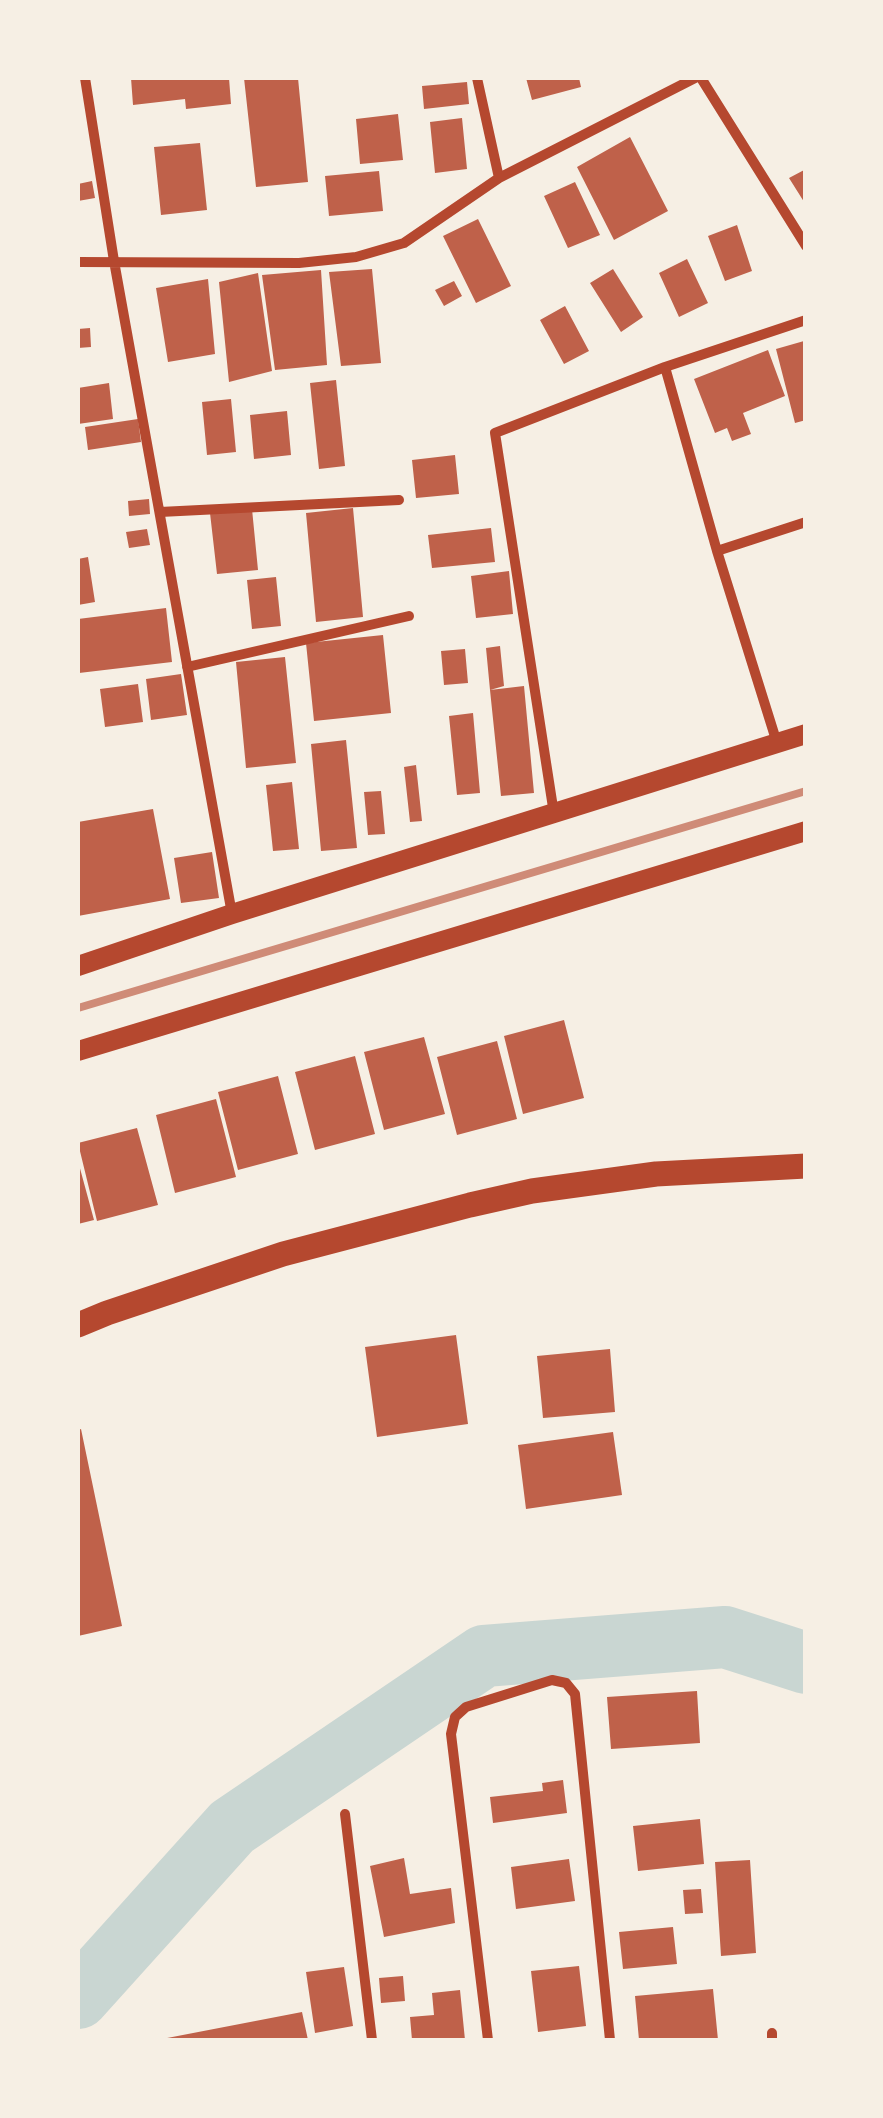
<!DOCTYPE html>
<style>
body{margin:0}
#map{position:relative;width:883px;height:2118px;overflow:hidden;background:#f6efe4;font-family:"Titillium Web",sans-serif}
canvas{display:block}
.frame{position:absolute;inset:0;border:80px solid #f6efe4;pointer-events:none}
</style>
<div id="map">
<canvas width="883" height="2118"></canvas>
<div class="frame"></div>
</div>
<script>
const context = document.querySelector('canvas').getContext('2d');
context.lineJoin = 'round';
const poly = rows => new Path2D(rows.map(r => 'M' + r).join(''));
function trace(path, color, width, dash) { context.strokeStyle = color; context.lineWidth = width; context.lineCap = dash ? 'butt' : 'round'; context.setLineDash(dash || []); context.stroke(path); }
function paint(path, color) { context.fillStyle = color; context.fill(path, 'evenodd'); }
trace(poly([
 [78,1998,232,1827,484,1656,725,1637,806,1663]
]), '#c9d6d2', 62);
paint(poly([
 [131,78,229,78,231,104,186,109,185,99,133,105],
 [244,78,298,78,308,182,256,187],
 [526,78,579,78,581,87,532,100],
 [467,82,469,104,424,109,422,86],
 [398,114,403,160,360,164,356,119],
 [462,118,467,169,435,173,430,122],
 [630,137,668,211,614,240,577,167],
 [200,143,207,210,161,215,154,147],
 [806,169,806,205,789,178],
 [379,171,383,211,329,216,325,176],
 [92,181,95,198,78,201,78,184],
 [575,182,600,235,568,248,544,196],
 [478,219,511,286,476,303,443,236],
 [737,225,752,271,725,281,708,236],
 [687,259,708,303,679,317,659,273],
 [372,269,381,363,341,366,329,272],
 [613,269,643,317,621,332,590,283],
 [321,270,327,365,275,370,262,275],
 [258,273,272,371,229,382,219,282],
 [208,279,215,354,168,362,156,288],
 [454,281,462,296,444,306,435,290],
 [565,306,589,351,564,364,540,320],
 [90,328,91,347,78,348,78,329],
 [804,341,806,420,795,423,776,349],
 [768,350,785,396,743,413,751,434,732,441,727,428,715,433,694,379],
 [336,380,345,466,319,469,310,383],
 [109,383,113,419,78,424,78,388],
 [231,399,236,452,207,455,202,402],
 [287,411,291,455,254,459,250,415],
 [138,419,141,442,88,450,85,427],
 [455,455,459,494,416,498,412,460],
 [149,499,150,514,129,516,128,501],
 [353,508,363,617,316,622,306,513],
 [252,509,258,570,217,574,210,513],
 [491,528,495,562,432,568,428,535],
 [147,529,150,545,129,548,126,532],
 [88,557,95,602,78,605,78,559],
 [509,571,513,614,476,618,471,576],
 [276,577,281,626,252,629,247,580],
 [166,608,172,662,79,673,78,619],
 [383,635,391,713,314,721,306,643],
 [500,646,504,686,490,690,486,648],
 [465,649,468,683,444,685,441,651],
 [285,657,296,763,246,768,236,662],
 [181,674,187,715,151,720,146,679],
 [138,684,143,722,105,727,100,689],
 [524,686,534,793,501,796,490,690],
 [473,713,480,793,457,795,449,716],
 [346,740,357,848,321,851,311,744],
 [416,765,422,821,410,822,404,767],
 [292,782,299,849,273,851,266,785],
 [381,791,385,834,368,835,364,792],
 [153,809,170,899,78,916,78,822],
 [212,852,219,898,181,903,174,858],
 [564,1020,584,1098,523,1114,504,1036],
 [424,1037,445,1114,384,1130,364,1052],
 [497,1041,517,1119,457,1135,437,1057],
 [355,1056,375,1134,315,1150,295,1072],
 [278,1076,298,1154,238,1170,218,1092],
 [216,1099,236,1177,175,1193,156,1115],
 [137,1128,158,1205,97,1221,78,1143],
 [78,1161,94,1220,78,1224],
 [456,1335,468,1424,377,1437,365,1347],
 [610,1349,615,1412,543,1418,537,1356],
 [81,1429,122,1626,78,1636,78,1430],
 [613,1432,622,1495,526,1509,518,1445],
 [697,1691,700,1743,611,1749,607,1697],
 [563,1780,567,1813,493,1823,490,1797,543,1791,542,1783],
 [700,1819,704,1864,638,1871,633,1826],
 [404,1858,410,1894,451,1888,455,1923,384,1937,370,1866],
 [569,1859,575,1901,516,1909,511,1867],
 [750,1860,756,1953,721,1956,715,1862],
 [701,1889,703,1913,685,1914,683,1890],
 [673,1927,677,1964,623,1969,619,1932],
 [579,1966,586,2026,538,2032,531,1971],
 [344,1967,353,2026,315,2033,306,1972],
 [403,1976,405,2001,381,2003,379,1978],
 [713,1989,718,2040,639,2040,635,1996],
 [460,1990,465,2040,412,2040,410,2017,434,2015,432,1993],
 [302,2012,308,2040,162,2040,162,2039]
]), '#bf614a');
trace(poly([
 [85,78,114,261,232,914],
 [477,78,499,178],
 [701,78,806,246],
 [78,262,299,263,356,257,404,243,499,178,695,78],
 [665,367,717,551,777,743],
 [160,512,399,500],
 [717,551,806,522],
 [187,667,409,616],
 [554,814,495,433,665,367,806,320],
 [345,1814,372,2040],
 [772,2033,772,2040],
 [488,2040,451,1734,455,1717,466,1707,552,1680,566,1683,575,1694,610,2040]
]), '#b5482f', 10);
trace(poly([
 [78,966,232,914,806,734],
 [78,1051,806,831]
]), '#b5482f', 20);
trace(poly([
 [78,1325,107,1313,283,1254,470,1205,532,1191,656,1174,806,1166]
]), '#b5482f', 25);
trace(poly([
 [78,1008,806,791]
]), '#cf8b77', 8);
</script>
